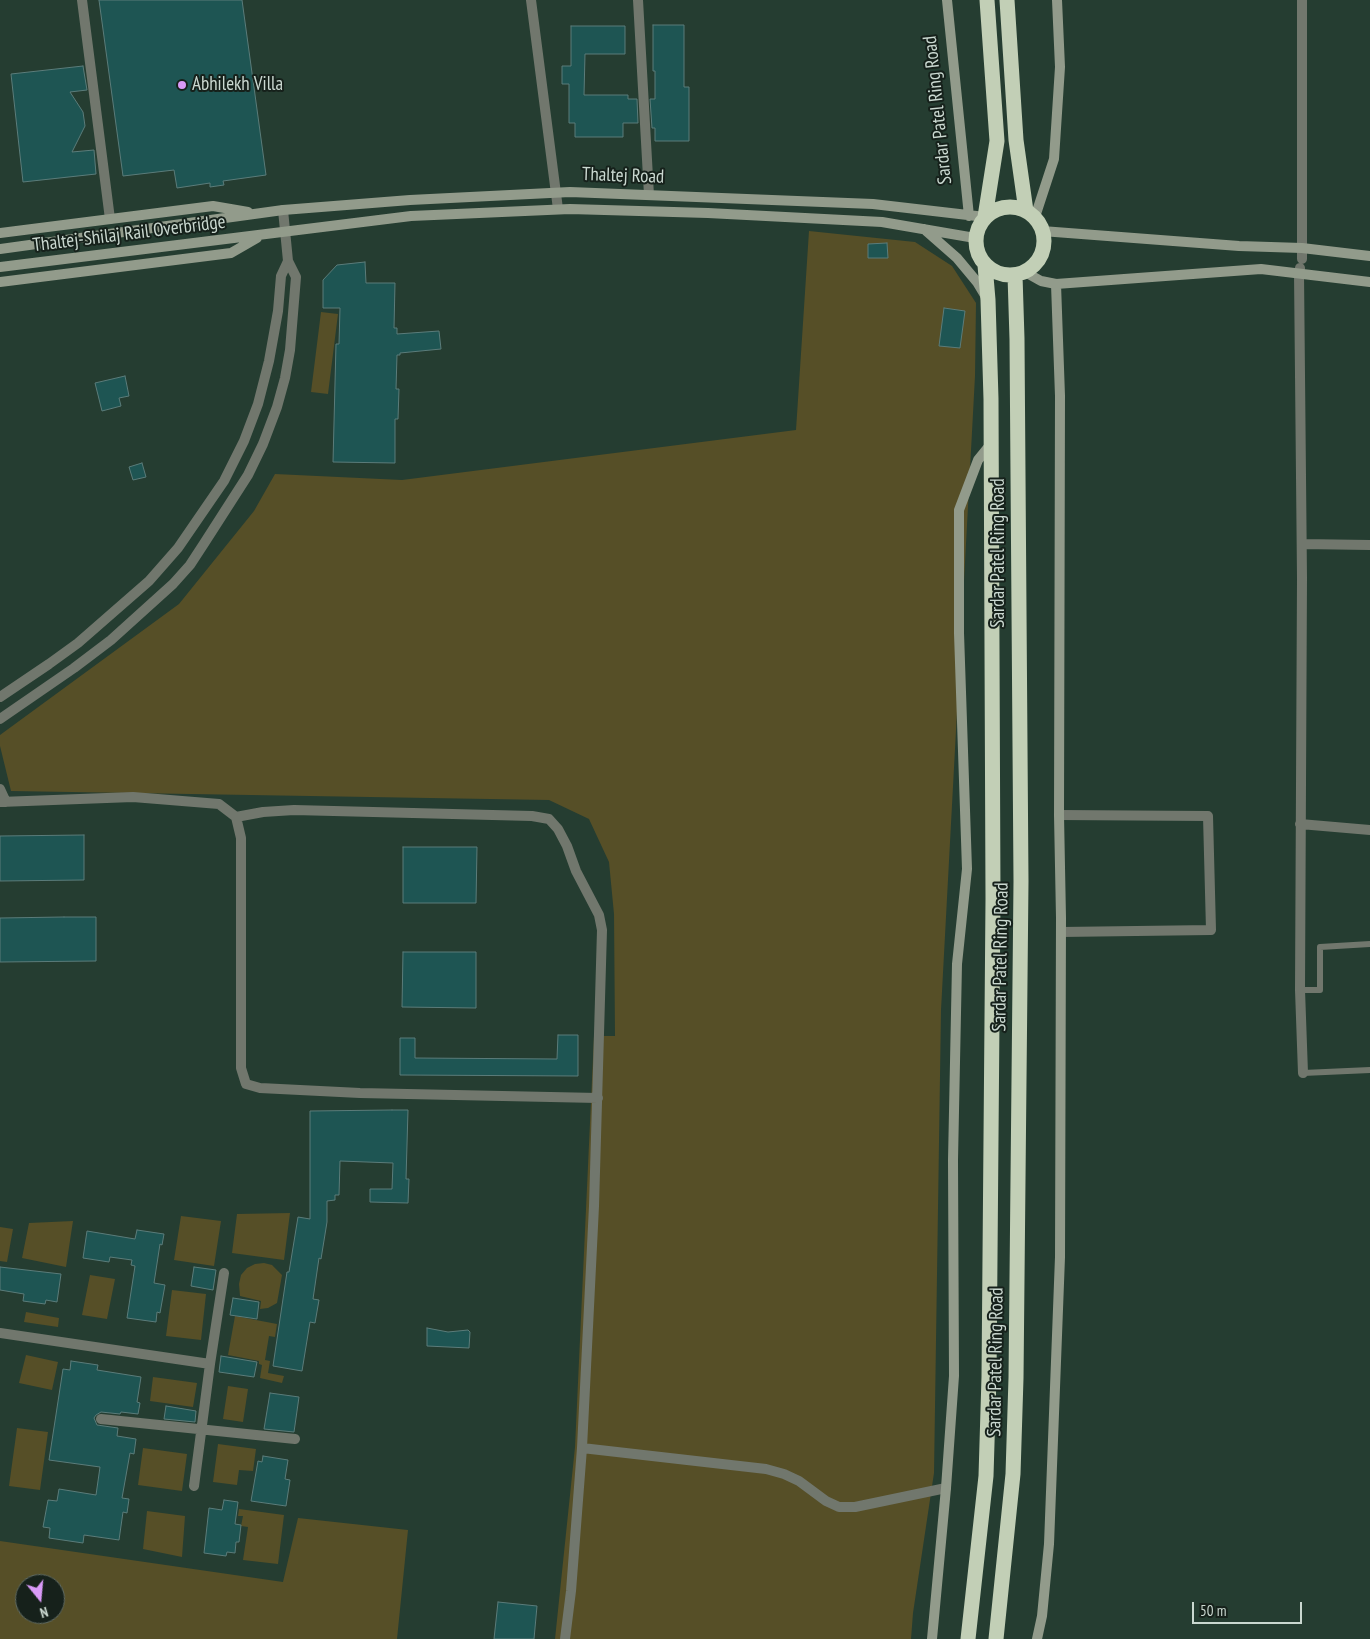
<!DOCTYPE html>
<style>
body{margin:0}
#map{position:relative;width:1370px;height:1639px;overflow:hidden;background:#253d31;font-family:"PT Sans Narrow",sans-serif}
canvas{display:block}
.north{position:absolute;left:15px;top:1574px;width:50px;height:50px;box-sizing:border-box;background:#16211b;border:1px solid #5e6a63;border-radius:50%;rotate:163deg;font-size:14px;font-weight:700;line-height:20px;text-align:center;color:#cad8d0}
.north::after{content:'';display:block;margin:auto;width:18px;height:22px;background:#d99af7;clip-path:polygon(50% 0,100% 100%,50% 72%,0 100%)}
.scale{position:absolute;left:1192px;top:1602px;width:110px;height:22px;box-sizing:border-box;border:2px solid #cad8d0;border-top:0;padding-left:6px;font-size:15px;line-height:18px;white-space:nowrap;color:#cad8d0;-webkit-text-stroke:4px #16211b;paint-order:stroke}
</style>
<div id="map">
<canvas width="1370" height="1639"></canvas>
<div class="north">N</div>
<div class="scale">50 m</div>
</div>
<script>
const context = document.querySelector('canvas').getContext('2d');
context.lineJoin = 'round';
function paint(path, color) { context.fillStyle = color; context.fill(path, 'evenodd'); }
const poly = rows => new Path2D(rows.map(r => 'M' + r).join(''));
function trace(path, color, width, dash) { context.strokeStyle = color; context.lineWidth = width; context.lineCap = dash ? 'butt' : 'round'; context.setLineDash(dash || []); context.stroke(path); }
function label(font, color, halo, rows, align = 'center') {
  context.font = font + ' "PT Sans Narrow",sans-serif'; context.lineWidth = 4; context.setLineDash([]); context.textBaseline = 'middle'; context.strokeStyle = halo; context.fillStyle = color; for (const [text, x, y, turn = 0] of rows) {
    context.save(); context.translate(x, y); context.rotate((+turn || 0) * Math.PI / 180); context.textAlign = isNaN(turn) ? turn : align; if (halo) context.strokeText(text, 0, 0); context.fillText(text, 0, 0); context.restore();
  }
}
paint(poly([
 [809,231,915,242,952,266,976,303,975,376,941,1010,934,1473,913,1613,911,1639,555,1639,575,1447,594,1036,615,1036,614,914,609,862,589,819,549,800,11,791,0,746,0,735,179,604,254,511,275,474,402,480,796,430],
 [321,312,338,314,328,394,311,392],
 [290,1213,284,1260,232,1253,237,1214],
 [181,1216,221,1221,214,1266,174,1260],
 [73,1221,66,1267,22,1258,29,1223],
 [0,1227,13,1229,7,1262,0,1261],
 [264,1263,272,1265,282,1275,277,1303,268,1308,260,1309,261,1301,240,1296,239,1284,241,1275,247,1268,255,1264],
 [90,1275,115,1279,107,1319,82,1315],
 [172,1290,206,1294,201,1340,166,1336],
 [26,1312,59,1318,58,1327,24,1322],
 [235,1316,277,1324,275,1337,269,1336,265,1360,270,1361,268,1373,284,1376,282,1383,260,1378,262,1365,259,1364,259,1361,228,1355],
 [26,1355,58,1362,52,1390,19,1383],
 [153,1377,197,1383,193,1407,150,1401],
 [228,1386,248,1389,243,1422,223,1419],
 [17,1428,48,1432,40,1490,9,1486],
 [218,1444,256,1449,253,1471,239,1470,237,1485,213,1482],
 [143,1448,187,1454,182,1491,138,1485],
 [239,1509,284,1515,278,1564,243,1560,248,1527,241,1526,243,1516,238,1516],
 [147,1511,185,1516,182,1557,143,1549],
 [298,1518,408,1530,397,1639,0,1639,0,1541,283,1582],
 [25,1584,55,1584,55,1614,25,1614]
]), '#564f27');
const building = poly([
 [99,0,242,0,266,175,223,181,224,185,210,187,210,183,177,188,174,170,123,176,99,0],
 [653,25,684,25,684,87,689,87,689,141,655,141,655,128,652,128,650,99,655,99,655,71,653,71,653,25],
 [571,26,625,26,625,54,585,54,584,95,628,95,628,99,637,99,638,123,623,123,623,137,575,137,575,123,569,123,569,84,562,84,562,66,571,66,571,26],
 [83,66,87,90,70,92,83,112,85,126,72,152,94,150,96,174,23,182,11,74,83,66],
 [887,243,888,258,868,258,868,244,887,243],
 [365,262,366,283,395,283,394,328,397,328,397,334,439,331,441,349,400,353,400,355,397,355,396,389,399,389,398,419,395,419,395,463,333,462,336,344,339,344,340,308,323,308,323,280,337,265,365,262],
 [944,308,965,311,960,348,939,346,944,308],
 [125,376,129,396,119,398,121,406,102,411,95,383,125,376],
 [142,463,146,477,133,480,129,467,142,463],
 [84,835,84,880,0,881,0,836,84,835],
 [403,847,477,847,476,903,403,903,403,847],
 [64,917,96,917,96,961,0,962,0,918,64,917],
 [403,952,476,952,476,1008,402,1007,403,952],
 [558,1035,578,1035,578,1076,400,1075,400,1038,415,1038,415,1058,557,1059,558,1035],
 [392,1110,408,1110,406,1179,409,1179,408,1203,370,1202,370,1189,392,1189,393,1163,340,1161,339,1195,335,1195,335,1200,327,1201,327,1222,321,1259,319,1258,313,1299,319,1300,315,1323,310,1322,302,1371,273,1366,287,1272,289,1272,298,1217,310,1219,310,1111,392,1110],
 [137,1230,164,1234,162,1245,160,1244,154,1283,165,1285,160,1313,157,1312,156,1322,127,1318,135,1266,131,1265,132,1260,110,1257,109,1262,83,1258,87,1231,135,1239,137,1230],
 [0,1267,61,1274,57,1302,46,1300,45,1304,23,1301,24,1294,0,1290,0,1267],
 [194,1267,216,1270,213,1290,191,1286,194,1267],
 [233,1298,259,1302,257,1319,230,1315,233,1298],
 [427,1328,448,1332,468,1330,470,1332,469,1348,427,1346,427,1328],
 [221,1356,257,1362,254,1377,219,1372,221,1356],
 [71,1361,98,1365,97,1370,141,1377,137,1402,140,1403,138,1414,121,1412,120,1414,101,1412,96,1415,94,1418,97,1425,118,1428,117,1436,136,1439,134,1454,130,1453,122,1498,129,1499,127,1513,123,1512,119,1540,84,1535,83,1543,49,1538,50,1528,43,1527,48,1500,57,1501,59,1489,96,1495,100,1467,49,1460,63,1369,70,1370,71,1361],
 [270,1393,299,1397,294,1432,264,1429,270,1393],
 [166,1406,196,1411,195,1422,164,1419,166,1406],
 [263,1456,288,1460,285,1479,290,1480,286,1506,251,1501,258,1461,262,1462,263,1456],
 [224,1500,238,1502,235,1524,241,1525,239,1542,236,1542,235,1553,227,1552,226,1556,204,1553,209,1508,222,1510,224,1500],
 [498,1602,537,1606,534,1639,494,1639,498,1602]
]);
paint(building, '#1e5553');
trace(building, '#5b7c7a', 1);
trace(poly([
 [1300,990,1320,990,1320,947,1370,944],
 [1303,1073,1370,1070]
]), '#71776d', 6);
trace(poly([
 [82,0,110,219],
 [531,0,558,209],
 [638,0,649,195],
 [1302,259,1302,0],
 [1300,268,1299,273,1302,578,1300,990,1303,1073],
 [1302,544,1370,545],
 [0,697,49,664,78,643,149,581,178,548,224,481,244,441,258,404,269,361,278,311,281,276,288,261],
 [0,719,74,668,111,640,173,584,190,565,205,542,248,475,263,444,277,407,285,378,290,350,296,277,288,261,283,210],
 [0,789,6,802],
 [0,802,133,797,219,804,236,817,241,838,241,1068,246,1084,260,1088,360,1093,598,1098],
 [1059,815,1208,816,1211,930,1061,932],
 [236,817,263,812,294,810,532,816,549,819,558,829,567,846,576,871,599,915,602,930,594,1206,582,1448,571,1591,565,1639],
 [1300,824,1370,830],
 [0,1333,210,1364,224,1273],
 [101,1419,295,1439],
 [582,1448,766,1469,784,1474,799,1481,826,1501,839,1507,855,1507,946,1488],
 [194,1486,210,1364]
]), '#71776d', 10);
trace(poly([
 [947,0,969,216],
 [1035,217,1054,159,1060,67,1057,0],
 [924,229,957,258,977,282,986,297],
 [1042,231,1239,246,1302,248,1370,256],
 [0,233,213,206,248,212],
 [0,249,283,210,410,200,570,192,873,204,985,217],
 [0,267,411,216,570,209,708,213,882,222,975,238],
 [1025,272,1041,281,1056,284,1261,269,1370,282],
 [0,282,231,253,257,238],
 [932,1639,946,1488,954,1376,953,1160,957,964,967,869,959,633,959,510,978,460,991,444],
 [1037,1639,1042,1616,1049,1544,1060,1257,1061,918,1059,815,1060,396,1056,284]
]), '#929b8b', 10);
trace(poly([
 [1007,0,1016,140,1026,211],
 '976 241a34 34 0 1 1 68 0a34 34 0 1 1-68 0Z',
 [985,217,997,141,987,0],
 [968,1639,986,1476,989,1377,993,899,991,399,988,300,985,265],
 [996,1639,1013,1474,1016,1378,1021,881,1017,339,1015,275]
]), '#c2cfb6', 15);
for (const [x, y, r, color] of [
 [182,85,5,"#d99af7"]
]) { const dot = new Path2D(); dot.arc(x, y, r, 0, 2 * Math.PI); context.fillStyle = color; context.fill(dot); trace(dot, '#16211b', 2); }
label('19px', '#cad8d0', '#16211b', [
 ["Abhilekh Villa",192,85]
], 'left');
label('19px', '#cad8d0', '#16211b', [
 ["Sardar Patel Ring Road",938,110,-96],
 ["Thaltej Road",623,176,2],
 ["Thaltej-Shilaj Rail Overbridge",129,234,-7],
 ["Sardar Patel Ring Road",999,553,-90],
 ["Sardar Patel Ring Road",1001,957,-89],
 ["Sardar Patel Ring Road",996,1362,-89]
]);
</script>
